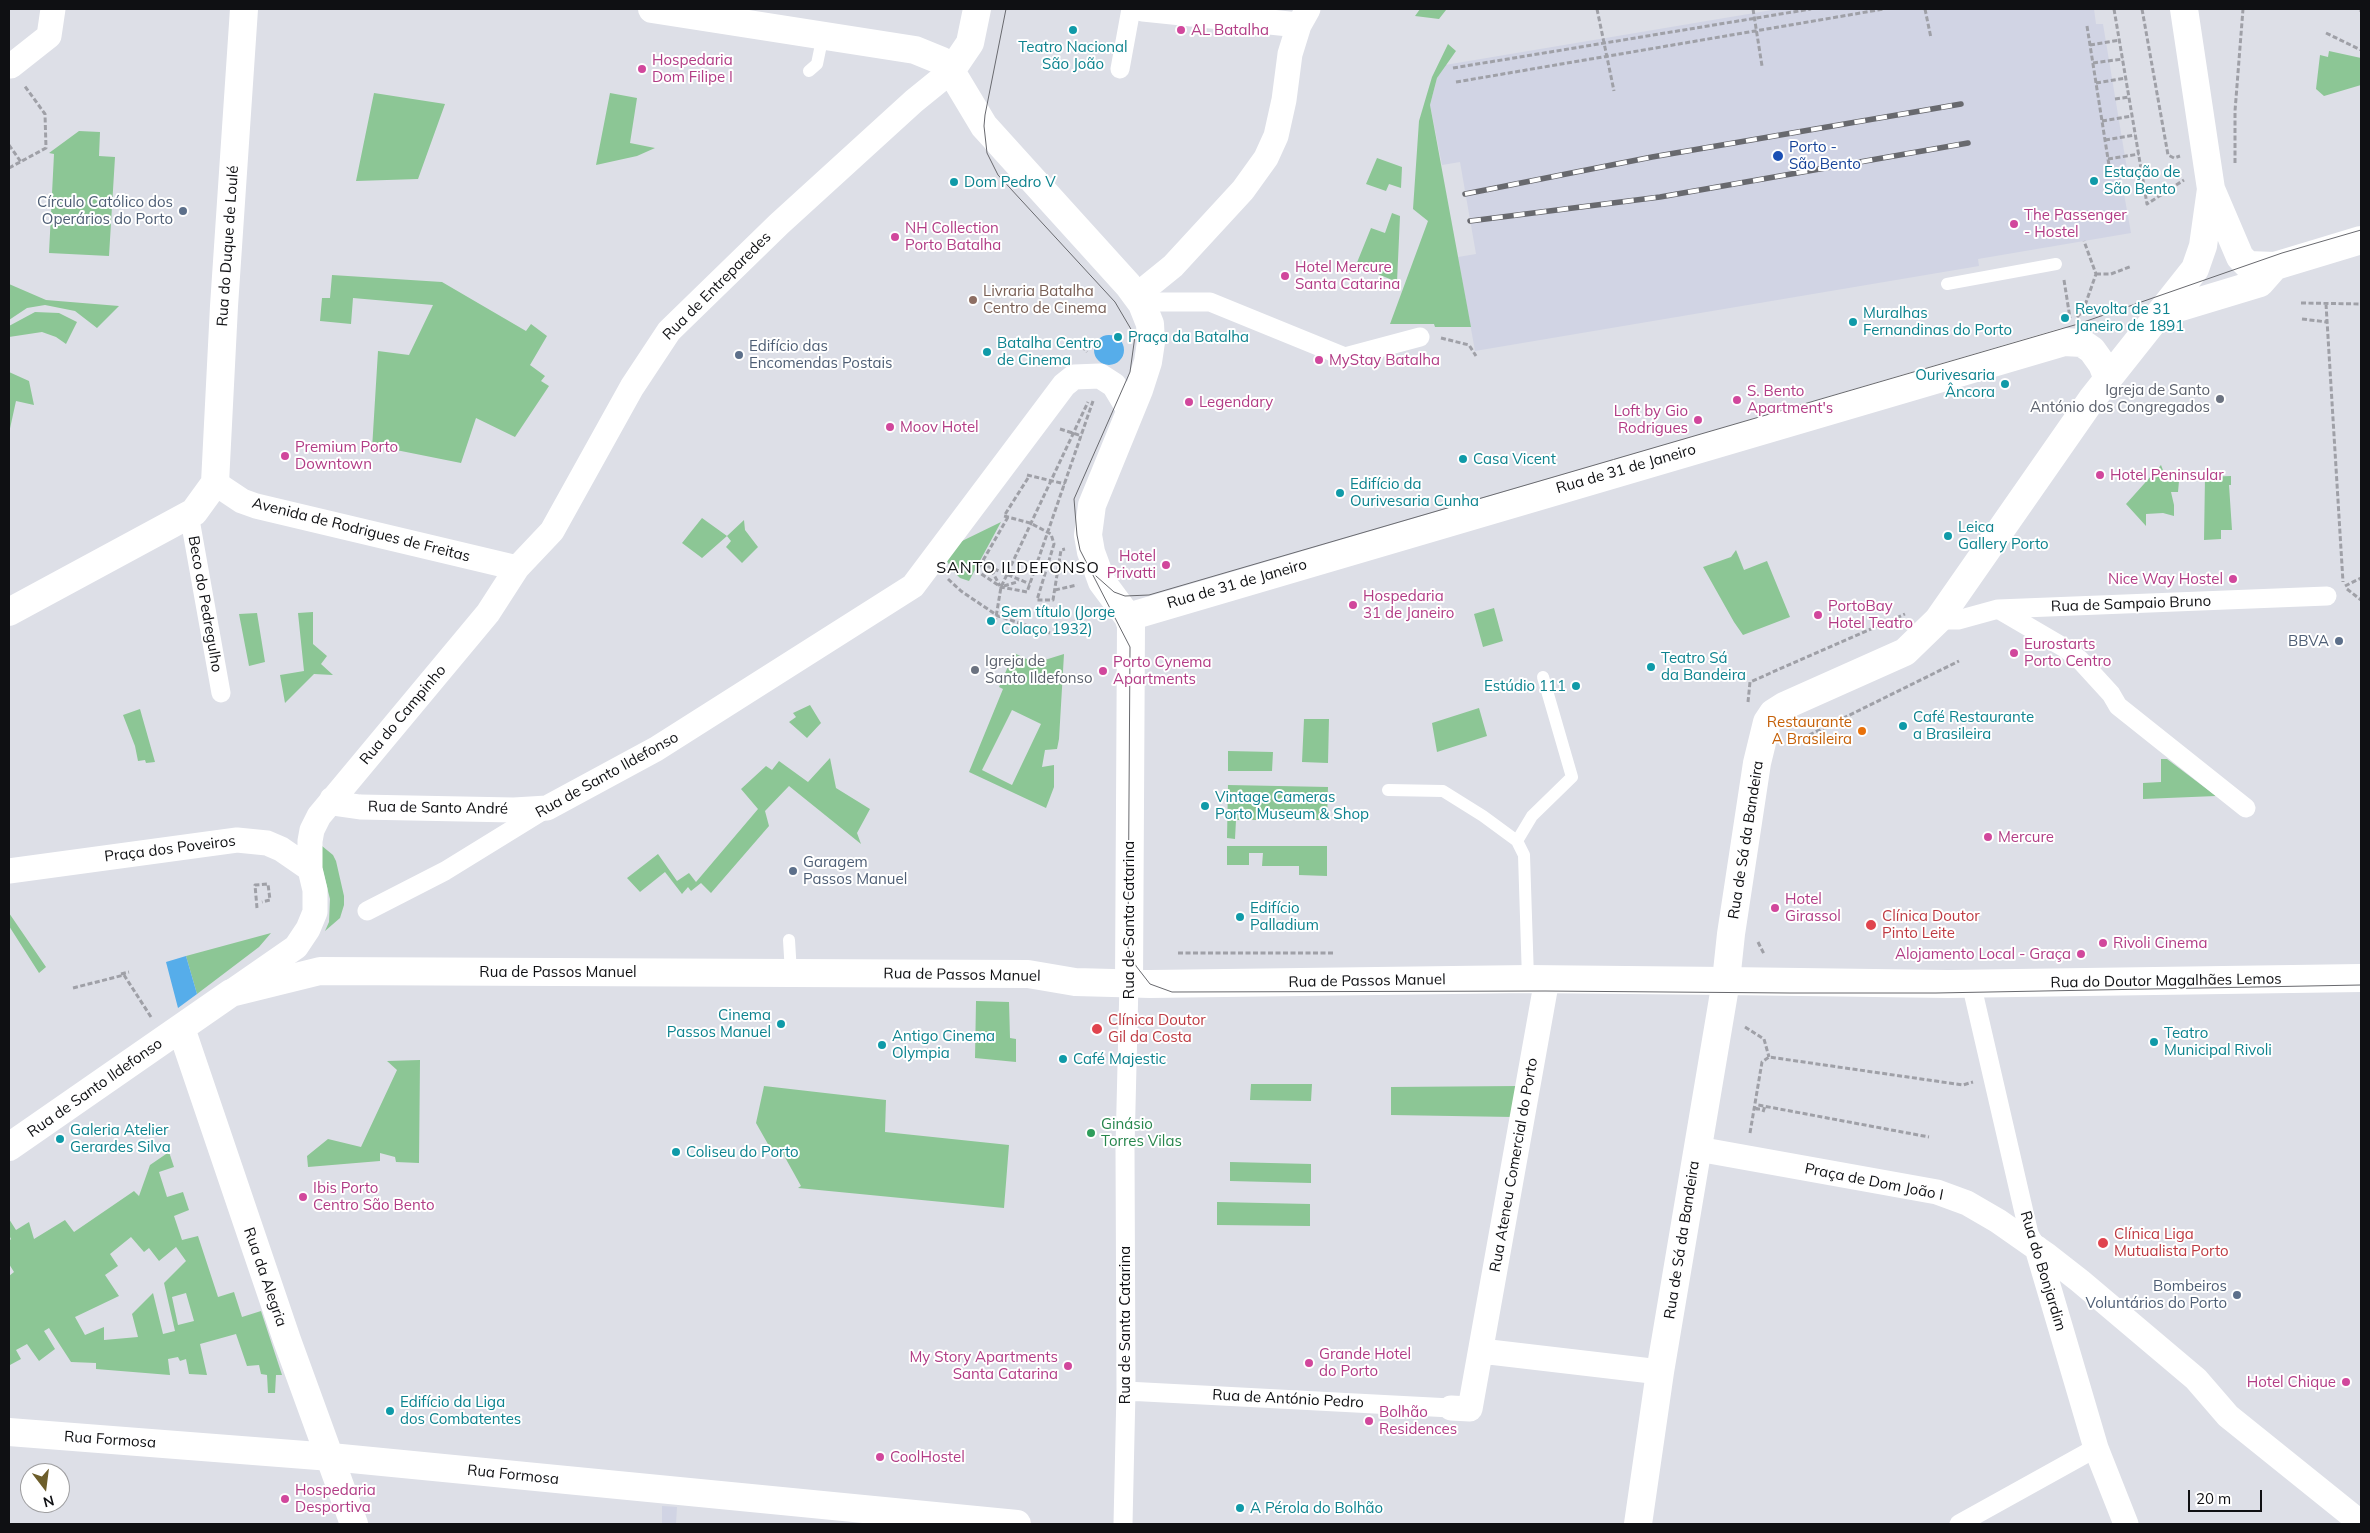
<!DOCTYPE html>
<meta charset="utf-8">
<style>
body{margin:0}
#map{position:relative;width:2370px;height:1533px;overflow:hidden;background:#dddfe7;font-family:Mulish,sans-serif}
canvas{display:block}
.frame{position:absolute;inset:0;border:10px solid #0f1013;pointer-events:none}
.north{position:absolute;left:20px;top:1463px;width:50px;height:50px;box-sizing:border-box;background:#fff;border:1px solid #9f9fa1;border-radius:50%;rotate:165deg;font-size:14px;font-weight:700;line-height:20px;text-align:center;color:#0f1013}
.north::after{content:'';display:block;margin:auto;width:18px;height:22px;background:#6d5e2b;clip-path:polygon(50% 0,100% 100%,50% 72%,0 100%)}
.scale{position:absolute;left:2188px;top:1490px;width:74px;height:22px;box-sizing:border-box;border:2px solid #0f1013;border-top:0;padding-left:6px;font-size:15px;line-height:18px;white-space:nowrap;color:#0f1013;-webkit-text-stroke:4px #fff;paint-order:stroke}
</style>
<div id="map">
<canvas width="2370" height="1533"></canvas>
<div class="frame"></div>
<div class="north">N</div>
<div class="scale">20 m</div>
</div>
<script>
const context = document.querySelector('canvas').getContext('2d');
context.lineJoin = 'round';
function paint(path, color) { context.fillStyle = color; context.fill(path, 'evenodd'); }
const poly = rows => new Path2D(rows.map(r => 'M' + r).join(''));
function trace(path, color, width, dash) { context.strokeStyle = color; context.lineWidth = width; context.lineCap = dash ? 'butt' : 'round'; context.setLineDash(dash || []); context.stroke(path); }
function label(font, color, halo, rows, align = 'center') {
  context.font = font + ' Mulish,sans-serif'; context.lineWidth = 4; context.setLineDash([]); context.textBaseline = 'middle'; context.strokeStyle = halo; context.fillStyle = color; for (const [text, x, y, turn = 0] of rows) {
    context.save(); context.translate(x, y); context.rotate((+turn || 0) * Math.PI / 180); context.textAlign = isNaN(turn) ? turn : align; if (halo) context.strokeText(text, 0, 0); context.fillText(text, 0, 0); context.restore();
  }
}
paint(poly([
 [1778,9,2094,9,2096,24,2103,24,2128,175,2121,177,2131,233,1978,259,1979,266,1475,351,1458,257,1476,254,1460,162,1442,165,1430,105,1437,78,1445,65],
 [662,1506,677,1507,676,1524,662,1524]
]), '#d1d4e4');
paint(poly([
 [1420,9,1445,9,1446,10,1439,19,1415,16],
 [1448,44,1456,51,1437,78,1430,105,1471,327,1435,327,1434,324,1390,324,1428,221,1413,209,1419,121,1432,77],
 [2329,51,2361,58,2361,85,2324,96,2316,89,2320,55,2328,57],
 [374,93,445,104,418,179,356,181],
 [610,93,637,98,630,143,655,148,637,156,596,165],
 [79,131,100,132,99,156,115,157,109,256,49,253,54,154,49,153],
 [1377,158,1402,167,1401,188,1389,184,1386,191,1366,184],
 [1392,213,1400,216,1397,282,1356,265,1371,228,1385,233],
 [332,275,442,282,526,331,531,324,547,336,530,365,545,376,541,381,549,386,515,437,476,418,461,463,391,449,392,442,379,442,378,447,372,449,378,351,409,355,433,305,353,298,351,324,320,321,322,298,330,298],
 [9,284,46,300,119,306,97,328,75,311,45,305,27,308,9,320],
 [35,312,59,313,77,322,66,344,56,337,42,332,9,337,9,326],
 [9,372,29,381,34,405,16,401,9,433],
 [2161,465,2167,481,2179,481,2178,492,2171,492,2174,505,2174,516,2163,513,2146,514,2146,526,2126,504],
 [2231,476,2231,485,2229,485,2232,530,2221,530,2221,539,2204,540,2205,477],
 [702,518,727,536,744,520,745,530,758,547,742,563,726,547,731,541,727,536,702,558,682,543],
 [1001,522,969,581,960,578,952,570,947,561,960,542],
 [1736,550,1744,570,1767,561,1790,617,1743,635,1734,622,1703,567,1731,557],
 [1494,608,1503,641,1483,647,1474,614],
 [313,612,313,644,327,656,321,664,333,675,314,674,285,703,280,675,304,671,298,613],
 [257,613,265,662,249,666,239,614],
 [1014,653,1035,663,1064,654,1059,739,1057,749,1045,750,1042,767,1054,765,1054,787,1046,808,969,772,1003,689,999,687],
 [1012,710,1041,724,1012,785,982,770],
 [810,705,821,723,807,738,789,722,796,717,793,713],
 [1479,708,1487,736,1437,752,1432,723],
 [140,709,155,762,146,763,145,760,138,761,135,746,123,715],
 [1304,719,1329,719,1328,763,1302,762],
 [1228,751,1273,752,1272,771,1228,771],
 [830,758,836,788,870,809,857,833,861,844,789,786,765,811,769,826,711,893,701,883,691,891,688,887,682,894,665,872,640,892,627,878,658,854,677,881,689,873,696,882,758,809,741,789,766,766,772,770,779,761,808,782],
 [2161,759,2167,759,2216,796,2143,799,2143,783,2161,782],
 [1228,785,1328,787,1327,820,1236,820,1235,839,1227,838],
 [322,846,333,855,336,861,344,896,344,905,340,918,325,931,329,922,330,899,321,863],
 [1227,846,1327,846,1327,876,1299,875,1299,866,1262,866,1263,853,1249,853,1249,865,1227,865],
 [9,913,46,967,39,973,9,926],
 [271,933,259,947,197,994,186,956],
 [976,1001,1009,1002,1010,1038,1016,1039,1016,1062,975,1058],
 [420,1060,419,1163,396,1162,395,1157,380,1153,380,1161,308,1167,307,1156,328,1139,361,1147,397,1070,387,1061],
 [1251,1084,1312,1084,1311,1101,1250,1100],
 [764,1086,886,1100,885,1132,1009,1145,1004,1208,798,1188,801,1186,782,1152,773,1153,756,1123],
 [1518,1086,1513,1117,1391,1115,1391,1087],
 [169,1152,174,1167,159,1172,167,1197,183,1192,189,1210,174,1216,182,1240,198,1236,218,1297,234,1292,242,1317,261,1311,282,1375,276,1375,275,1393,268,1393,267,1375,261,1374,259,1365,247,1366,236,1334,200,1344,207,1375,189,1374,186,1359,180,1361,178,1357,168,1359,170,1375,96,1369,96,1363,71,1362,49,1328,44,1331,55,1349,39,1361,27,1344,16,1350,21,1359,10,1365,9,1276,14,1272,9,1264,9,1241,11,1239,9,1235,9,1219,16,1230,29,1222,34,1239,65,1220,74,1232,134,1191,139,1196,150,1165],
 [131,1237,144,1252,149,1248,159,1261,176,1247,186,1261,164,1283,175,1331,163,1334,153,1293,132,1314,138,1337,104,1340,104,1327,85,1335,75,1317,119,1296,105,1275,118,1266,110,1254],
 [186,1293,194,1321,178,1325,172,1297],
 [1230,1162,1311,1164,1311,1183,1230,1181],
 [1217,1202,1310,1204,1310,1226,1217,1225]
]), '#8cc695');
paint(poly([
 '1094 350a15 15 0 1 1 30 0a15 15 0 1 1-30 0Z',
 [186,956,197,994,178,1008,166,962]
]), '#56adea');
trace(poly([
 [1597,9,1614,91],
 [1753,9,1762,66],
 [1925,9,1931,38],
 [2114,9,2147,204,2184,180],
 [2142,9,2168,155,2174,158,2180,156],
 [2361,9,2361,12],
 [2087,26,2111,178],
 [2326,33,2361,50],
 [2090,45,2120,40],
 [2093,63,2123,59],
 [1453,68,1811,9],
 [1456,82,1884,9],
 [2096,83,2126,78],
 [2115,99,2129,97],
 [2102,121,2132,116],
 [2105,140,2135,135],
 [9,145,21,162],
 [2108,159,2139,154],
 [2235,163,2235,111,2243,9],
 [9,168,46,148,45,114,24,85],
 [2096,274,2111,274,2132,266],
 [2064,280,2070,318],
 [2301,303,2361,304],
 [2326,304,2343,582],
 [2077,317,2083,311,2096,274,2084,241],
 [2302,319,2327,322],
 [1441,338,1469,345,1476,356],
 [1082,346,1087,352],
 [1060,429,1082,436],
 [1027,475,1065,484],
 [1028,478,1004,516,1030,523,1051,534,1054,544,1037,600,1053,600,1061,550,1065,549],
 [1008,517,977,571,1001,587,1027,592,1093,401],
 [980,563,1030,584],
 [995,570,993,573,1000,586],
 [948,579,961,591,998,616,1050,633],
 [1004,586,1017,582,1018,580],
 [2345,586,2361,578],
 [2347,589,2361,600],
 [1055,590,1077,585],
 [995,623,1001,587,1088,402],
 [1748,702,1750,682,1905,614],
 [1789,745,1959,661],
 [257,908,255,885,268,884,270,900,262,902],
 [1758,942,1764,954],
 [1178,953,1335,953],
 [1905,955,1943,956],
 [121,974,129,972],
 [73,988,124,975,151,1017],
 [1745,1027,1764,1039,1769,1057],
 [1760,1109,1757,1109,1758,1105,1929,1137],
 [1763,1112,1765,1106],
 [1750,1133,1762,1062,1769,1057,1963,1085,1973,1082]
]), '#9fa0a7', 3, [5, 2.5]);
trace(poly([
 [809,71,817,64,823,35],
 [1947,284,2056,264],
 [1388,790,1443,791,1483,816,1517,841,1524,855,1528,979],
 [1517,841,1532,816,1572,777,1543,677],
 [789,940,791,973]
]), '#fff', 12);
trace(poly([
 [1120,69,1131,9],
 [1142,304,1156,302,1210,302,1345,357,1420,337],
 [189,514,221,693],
 [1998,609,2063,647,2079,659,2111,694,2118,706,2246,808],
 [1938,620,1958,620,1998,609,2327,596],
 [367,911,445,871,544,810],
 [1971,983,2029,1234,2037,1248],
 [1126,1391,1451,1408],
 [1123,1524,1126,1391,1125,1148,1129,983],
 [1959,1524,2096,1448]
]), '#fff', 19);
trace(poly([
 [1143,9,1299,25],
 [11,66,49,36,53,9],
 [1136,296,1173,266,1243,190,1266,158,1276,136,1284,100,1290,54,1299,25,1308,9],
 [215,483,242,501,256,506,517,568],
 [332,799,339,804,360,807,514,810,547,808,656,749,913,586,1064,385,1074,377,1100,376,1114,385,1129,410],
 [9,871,237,840,267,843,281,849,310,869],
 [234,990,296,947,308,929,315,912,315,890,310,869,310,841,312,830,319,816,488,613,517,568,552,531,632,387,669,331,779,224,914,101,951,71],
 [1698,1149,1937,1192,1967,1203,1998,1221,2048,1256,2080,1281,2196,1379,2228,1416,2361,1523],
 [2037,1248,2096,1448,2126,1524],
 [1481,1351,1660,1372],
 [1451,1408,1470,1409,1547,979]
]), '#fff', 25);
trace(poly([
 [652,9,915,50,942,61,951,71,984,126,1128,285,1142,304,1150,324,1151,342,1148,362,1139,390,1092,505,1088,535,1091,552,1102,582,1128,617,1131,625,1129,983],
 [951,71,970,43,977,9],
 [1128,617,2064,342,2082,343,2092,350,2102,364,2108,379],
 [181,1028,287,1340,354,1524],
 [9,1147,231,993,320,971,1028,974,1075,982,1150,984,1528,979,1726,981],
 [9,1432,331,1457,1017,1524]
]), '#fff', 28);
trace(poly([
 [2184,9,2211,189,2240,257,2248,265,2275,266,2361,240],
 [2159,318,2174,309,2260,283,2275,266],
 [9,612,194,512,215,483,224,306,244,9],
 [1726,981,1948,984,2361,978],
 [1638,1524,1660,1372,1726,981,1731,934,1757,763,1767,722,1773,713,1784,706,1905,652,1938,620,2092,399,2195,269,2203,246,2211,189]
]), '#fff', 28);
trace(poly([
 [1006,9,985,115,984,126,987,153,998,175,1115,302,1135,336,1130,372,1074,499,1077,535,1080,550,1130,647,1128,948,1136,966,1150,984,1172,992,1545,991,1789,993,1936,993,2361,985],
 [1096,576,1114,592,1125,596,1149,595,2078,324,2282,253,2361,230]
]), '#68696e', 1);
const rail = poly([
 [1465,194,1652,157,1961,104],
 [1470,221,1660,197,1968,143]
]);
trace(rail, '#68696e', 5.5);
trace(rail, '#fff', 4, [11]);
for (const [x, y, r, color] of [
 [1073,30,5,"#0f9aa8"],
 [1181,30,5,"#d1479c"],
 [642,69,5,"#d1479c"],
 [1778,156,6,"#1a4fb4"],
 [2094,181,5,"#0f9aa8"],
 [954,182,5,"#0f9aa8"],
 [183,211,5,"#5c6f8a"],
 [2014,224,5,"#d1479c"],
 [895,237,5,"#d1479c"],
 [1285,276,5,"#d1479c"],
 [973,300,5,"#8d6e63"],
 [2065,318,5,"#0f9aa8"],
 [1853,322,5,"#0f9aa8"],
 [1118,337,5,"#0f9aa8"],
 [987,352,5,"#0f9aa8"],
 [739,355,5,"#5c6f8a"],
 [1319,360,5,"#d1479c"],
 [2005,384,5,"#0f9aa8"],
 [2220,399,5,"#6b7280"],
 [1737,400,5,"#d1479c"],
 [1189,402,5,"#d1479c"],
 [1698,420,5,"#d1479c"],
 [890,427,5,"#d1479c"],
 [285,456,5,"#d1479c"],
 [1463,459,5,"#0f9aa8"],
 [2100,475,5,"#d1479c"],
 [1340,493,5,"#0f9aa8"],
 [1948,536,5,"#0f9aa8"],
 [1166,565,5,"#d1479c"],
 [2233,579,5,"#d1479c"],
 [1353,605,5,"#d1479c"],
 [1818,615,5,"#d1479c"],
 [991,621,5,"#0f9aa8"],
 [2339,641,5,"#5c6f8a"],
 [2014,653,5,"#d1479c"],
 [1651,667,5,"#0f9aa8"],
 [975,670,5,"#6b7280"],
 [1103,671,5,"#d1479c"],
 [1576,686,5,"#0f9aa8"],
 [1903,726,5,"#0f9aa8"],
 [1862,731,5,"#e8710a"],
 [1205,806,5,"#0f9aa8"],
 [1988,837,5,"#d1479c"],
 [793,871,5,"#5c6f8a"],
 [1775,908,5,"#d1479c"],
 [1240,917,5,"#0f9aa8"],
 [1871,925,6,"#e0444e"],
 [2103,943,5,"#d1479c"],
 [2081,954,5,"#d1479c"],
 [781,1024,5,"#0f9aa8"],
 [1097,1029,6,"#e0444e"],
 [2154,1042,5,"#0f9aa8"],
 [882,1045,5,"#0f9aa8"],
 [1063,1059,5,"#0f9aa8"],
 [1091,1133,5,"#2e9e5b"],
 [60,1139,5,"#0f9aa8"],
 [676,1152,5,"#0f9aa8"],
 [303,1197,5,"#d1479c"],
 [2103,1243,6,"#e0444e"],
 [2237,1295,5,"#5c6f8a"],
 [1309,1363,5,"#d1479c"],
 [1068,1366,5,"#d1479c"],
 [2346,1382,5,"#d1479c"],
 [390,1411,5,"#0f9aa8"],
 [1369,1421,5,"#d1479c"],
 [880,1457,5,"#d1479c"],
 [285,1499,5,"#d1479c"],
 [1240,1508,5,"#0f9aa8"]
]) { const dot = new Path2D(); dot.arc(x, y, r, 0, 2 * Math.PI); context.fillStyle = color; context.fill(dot); trace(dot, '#fff', 2); }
label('15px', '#b23c85', '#fff', [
 ["AL Batalha",1191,30],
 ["Hospedaria",652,60],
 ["Dom Filipe I",652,77],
 ["The Passenger",2024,215],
 ["- Hostel",2024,232],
 ["NH Collection",905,228],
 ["Porto Batalha",905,245],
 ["Hotel Mercure",1295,267],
 ["Santa Catarina",1295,284],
 ["MyStay Batalha",1329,360],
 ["S. Bento",1747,391],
 ["Apartment's",1747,408],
 ["Legendary",1199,402],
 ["Loft by Gio",1688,411,"right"],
 ["Rodrigues",1688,428,"right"],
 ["Moov Hotel",900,427],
 ["Premium Porto",295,447],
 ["Downtown",295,464],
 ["Hotel Peninsular",2110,475],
 ["Hotel",1156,556,"right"],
 ["Privatti",1156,573,"right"],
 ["Nice Way Hostel",2223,579,"right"],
 ["Hospedaria",1363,596],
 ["31 de Janeiro",1363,613],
 ["PortoBay",1828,606],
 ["Hotel Teatro",1828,623],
 ["Eurostarts",2024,644],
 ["Porto Centro",2024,661],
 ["Porto Cynema",1113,662],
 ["Apartments",1113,679],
 ["Mercure",1998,837],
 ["Hotel",1785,899],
 ["Girassol",1785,916],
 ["Rivoli Cinema",2113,943],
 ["Alojamento Local - Graça",2071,954,"right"],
 ["Ibis Porto",313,1188],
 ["Centro São Bento",313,1205],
 ["Grande Hotel",1319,1354],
 ["do Porto",1319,1371],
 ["My Story Apartments",1058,1357,"right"],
 ["Santa Catarina",1058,1374,"right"],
 ["Hotel Chique",2336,1382,"right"],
 ["Bolhão",1379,1412],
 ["Residences",1379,1429],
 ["CoolHostel",890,1457],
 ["Hospedaria",295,1490],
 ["Desportiva",295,1507]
], 'left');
label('15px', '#0d838f', '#fff', [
 ["Teatro Nacional",1073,47,"center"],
 ["São João",1073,64,"center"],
 ["Estação de",2104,172],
 ["São Bento",2104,189],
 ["Dom Pedro V",964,182],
 ["Revolta de 31",2075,309],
 ["Janeiro de 1891",2075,326],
 ["Muralhas",1863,313],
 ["Fernandinas do Porto",1863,330],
 ["Praça da Batalha",1128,337],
 ["Batalha Centro",997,343],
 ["de Cinema",997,360],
 ["Ourivesaria",1995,375,"right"],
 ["Âncora",1995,392,"right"],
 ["Casa Vicent",1473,459],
 ["Edifício da",1350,484],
 ["Ourivesaria Cunha",1350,501],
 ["Leica",1958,527],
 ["Gallery Porto",1958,544],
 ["Sem título (Jorge",1001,612],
 ["Colaço 1932)",1001,629],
 ["Teatro Sá",1661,658],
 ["da Bandeira",1661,675],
 ["Estúdio 111",1566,686,"right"],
 ["Café Restaurante",1913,717],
 ["a Brasileira",1913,734],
 ["Vintage Cameras",1215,797],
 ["Porto Museum & Shop",1215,814],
 ["Edifício",1250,908],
 ["Palladium",1250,925],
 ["Cinema",771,1015,"right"],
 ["Passos Manuel",771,1032,"right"],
 ["Teatro",2164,1033],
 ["Municipal Rivoli",2164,1050],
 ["Antigo Cinema",892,1036],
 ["Olympia",892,1053],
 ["Café Majestic",1073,1059],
 ["Galeria Atelier",70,1130],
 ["Gerardes Silva",70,1147],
 ["Coliseu do Porto",686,1152],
 ["Edifício da Liga",400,1402],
 ["dos Combatentes",400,1419],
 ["A Pérola do Bolhão",1250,1508]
], 'left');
label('15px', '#164399', '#fff', [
 ["Porto -",1789,147],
 ["São Bento",1789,164]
], 'left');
label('15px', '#4e5e75', '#fff', [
 ["Círculo Católico dos",173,202],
 ["Operários do Porto",173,219],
 ["Edifício das",749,346,"left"],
 ["Encomendas Postais",749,363,"left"],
 ["BBVA",2329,641],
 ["Garagem",803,862,"left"],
 ["Passos Manuel",803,879,"left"],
 ["Bombeiros",2227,1286],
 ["Voluntários do Porto",2227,1303]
], 'right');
label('15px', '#0f1013', '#fff', [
 ["Rua do Duque de Loulé",228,246,-86],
 ["Rua de Entreparedes",717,286,-45],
 ["Rua de 31 de Janeiro",1626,469,-16],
 ["Avenida de Rodrigues de Freitas",361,530,14],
 ["Rua de 31 de Janeiro",1237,584,-16],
 ["Beco do Pedregulho",205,604,80],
 ["Rua de Sampaio Bruno",2131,604,-2],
 ["Rua do Campinho",403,715,-50],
 ["Rua de Santo Ildefonso",607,775,-29],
 ["Rua de Santo André",438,808,1],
 ["Rua de Sá da Bandeira",1746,840,-81],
 ["Praça dos Poveiros",170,849,-7],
 ["Rua de Santa Catarina",1129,920,-90],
 ["Rua de Passos Manuel",558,972],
 ["Rua de Passos Manuel",962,975,1],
 ["Rua de Passos Manuel",1367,981,-1],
 ["Rua do Doutor Magalhães Lemos",2166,981,-1],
 ["Rua de Santo Ildefonso",95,1088,-35],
 ["Rua Ateneu Comercial do Porto",1514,1165,-80],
 ["Praça de Dom João I",1874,1182,11],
 ["Rua de Sá da Bandeira",1682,1240,-81],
 ["Rua do Bonjardim",2043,1271,73],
 ["Rua da Alegria",265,1277,71],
 ["Rua de Santa Catarina",1125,1325,-90],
 ["Rua de António Pedro",1288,1399,3],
 ["Rua Formosa",110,1440,4],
 ["Rua Formosa",513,1475,6]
]);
label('15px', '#785e54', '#fff', [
 ["Livraria Batalha",983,291],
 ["Centro de Cinema",983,308]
], 'left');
label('15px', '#5b616d', '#fff', [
 ["Igreja de Santo",2210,390],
 ["António dos Congregados",2210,407],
 ["Igreja de",985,661,"left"],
 ["Santo Ildefonso",985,678,"left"]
], 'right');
label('15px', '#c56008', '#fff', [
 ["Restaurante",1852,722],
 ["A Brasileira",1852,739]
], 'right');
label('15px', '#be3a42', '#fff', [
 ["Clínica Doutor",1882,916],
 ["Pinto Leite",1882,933],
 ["Clínica Doutor",1108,1020],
 ["Gil da Costa",1108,1037],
 ["Clínica Liga",2114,1234],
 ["Mutualista Porto",2114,1251]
], 'left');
label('15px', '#27864d', '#fff', [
 ["Ginásio",1101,1124],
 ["Torres Vilas",1101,1141]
], 'left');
context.letterSpacing = '1px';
label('16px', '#0f1013', '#fff', [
 ["SANTO ILDEFONSO",1018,568]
]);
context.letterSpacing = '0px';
</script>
